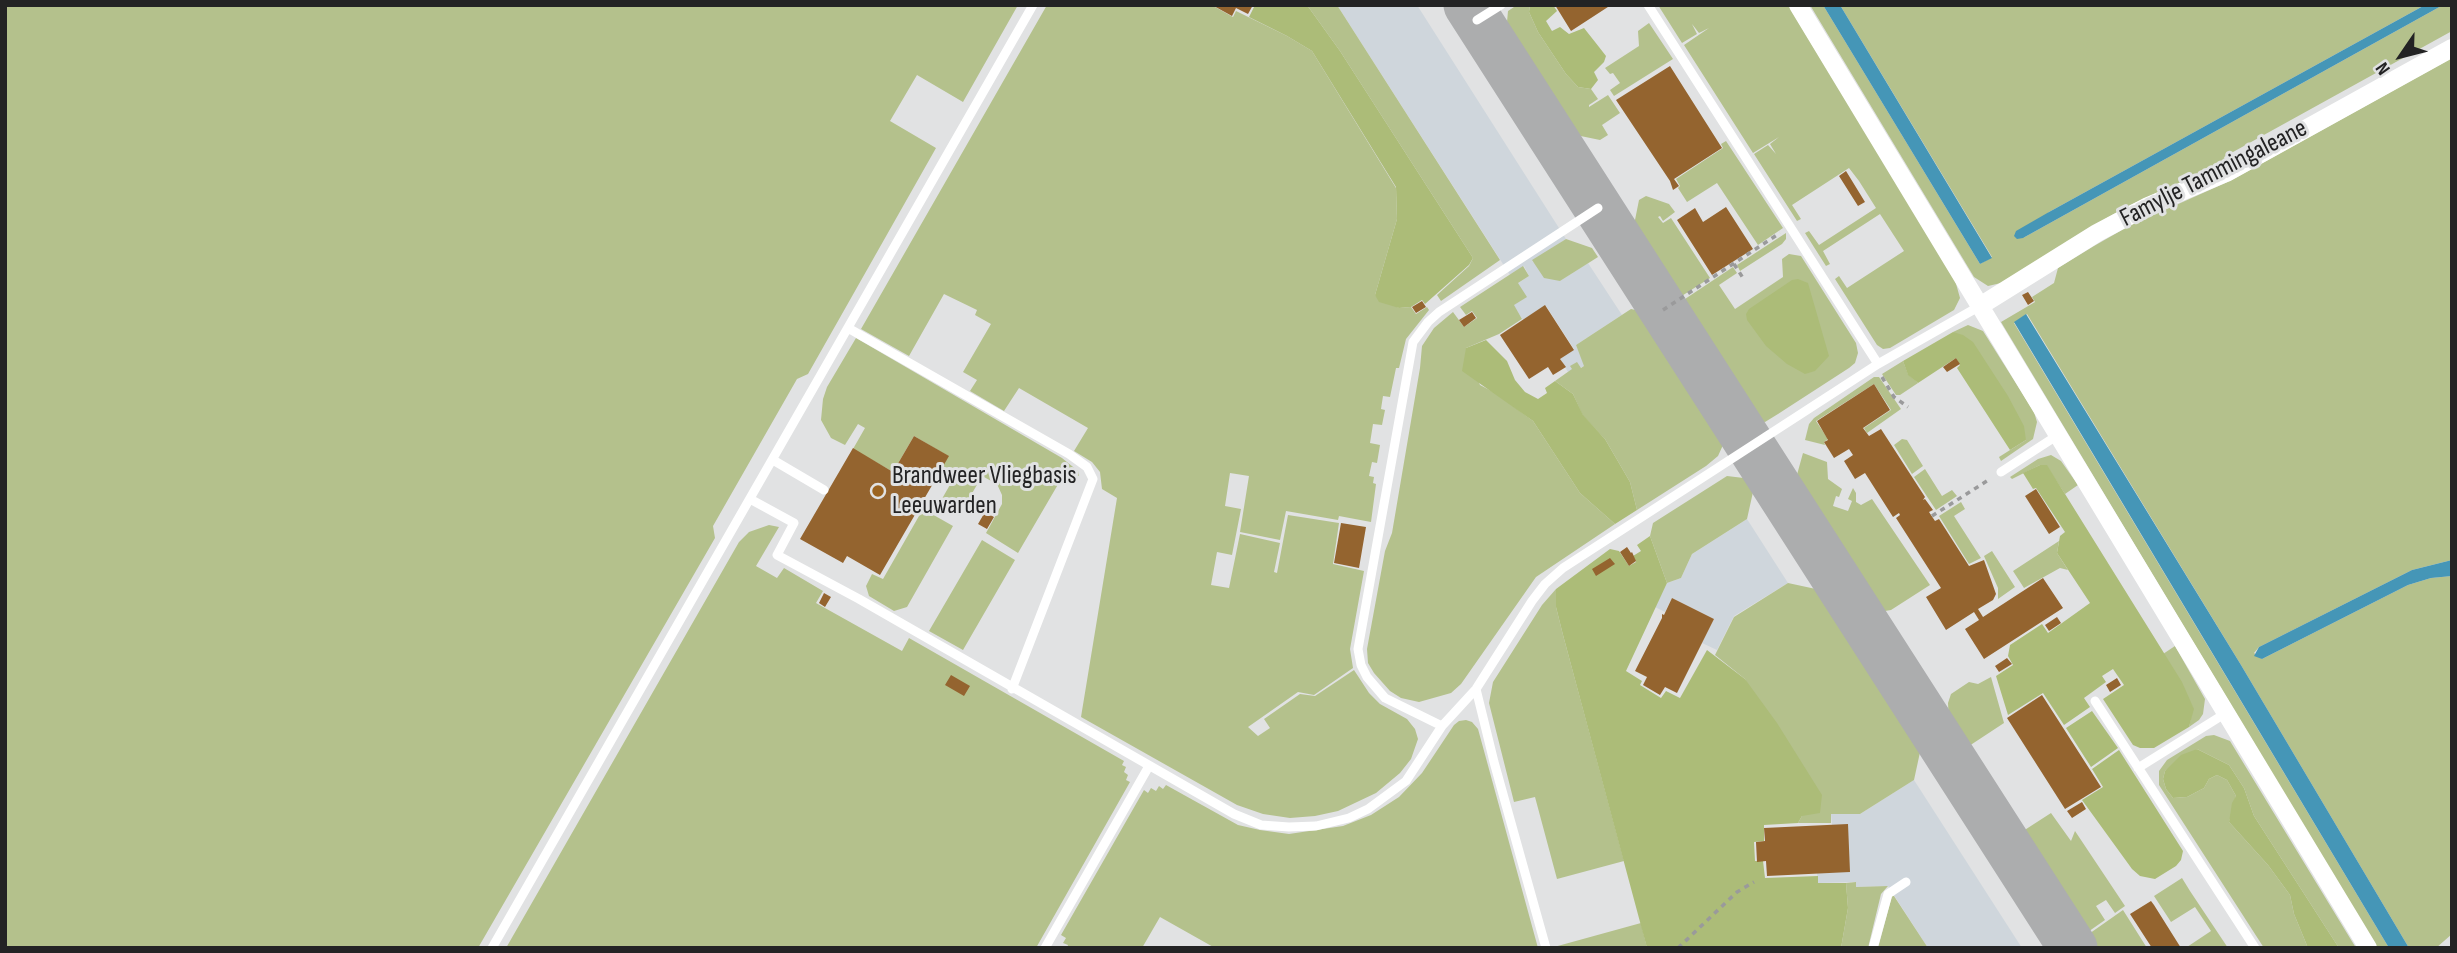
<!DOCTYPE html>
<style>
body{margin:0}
#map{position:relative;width:2457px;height:953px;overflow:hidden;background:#e1e2e3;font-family:"Sofia Sans Condensed",sans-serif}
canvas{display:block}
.frame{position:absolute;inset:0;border:7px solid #232324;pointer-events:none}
.north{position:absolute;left:2366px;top:21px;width:70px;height:70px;-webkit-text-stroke:5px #e1e2e3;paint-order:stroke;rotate:235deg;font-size:19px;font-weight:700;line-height:28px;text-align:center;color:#232324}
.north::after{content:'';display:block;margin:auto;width:24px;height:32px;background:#232324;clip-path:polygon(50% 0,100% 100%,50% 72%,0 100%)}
</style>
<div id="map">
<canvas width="2457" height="953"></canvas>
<div class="frame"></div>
<div class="north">N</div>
</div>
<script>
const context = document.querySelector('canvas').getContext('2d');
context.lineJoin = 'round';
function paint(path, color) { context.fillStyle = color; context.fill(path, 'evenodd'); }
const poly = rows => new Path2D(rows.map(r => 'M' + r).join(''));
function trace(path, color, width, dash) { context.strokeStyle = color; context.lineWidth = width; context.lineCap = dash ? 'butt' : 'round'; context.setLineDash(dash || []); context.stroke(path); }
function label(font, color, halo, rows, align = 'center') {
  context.font = font + ' "Sofia Sans Condensed",sans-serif'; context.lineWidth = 6; context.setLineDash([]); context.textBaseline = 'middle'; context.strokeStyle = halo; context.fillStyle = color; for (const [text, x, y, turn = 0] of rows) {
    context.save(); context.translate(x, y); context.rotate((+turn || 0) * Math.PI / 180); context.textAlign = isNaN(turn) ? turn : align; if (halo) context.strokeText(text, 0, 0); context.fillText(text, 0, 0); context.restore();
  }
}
paint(poly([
 [1337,5,1417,5,1566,239,1532,261,1560,281,1588,263,1622,315,1576,345,1585,366,1568,372,1560,359,1574,349,1546,306,1523,320,1513,305,1518,283,1529,276,1524,266,1510,275],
 [1747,519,1788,583,1734,616,1717,650,1702,643,1714,619,1672,598,1665,612,1655,607,1667,583,1681,578,1692,554],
 [1914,780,2022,948,1928,948,1888,886,1856,887,1855,882,1818,883,1817,873,1832,825,1831,814,1860,814]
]), '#cfd6dc');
paint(poly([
 [5,5,1018,5,963,102,917,75,890,121,936,148,808,374,797,379,713,526,715,538,478,948,5,948],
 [1047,5,1215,5,1215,7,1233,17,1236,11,1287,36,1312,51,1396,188,1397,219,1375,295,1399,308,1411,307,1416,314,1427,307,1429,310,1406,339,1399,368,1396,368,1390,397,1383,396,1381,409,1385,410,1382,425,1373,424,1370,443,1380,445,1377,463,1372,462,1369,476,1374,477,1373,483,1376,484,1371,522,1339,516,1338,520,1286,511,1280,540,1240,532,1249,476,1230,473,1225,506,1241,509,1232,555,1217,552,1211,585,1229,588,1240,534,1280,543,1274,572,1277,573,1288,515,1339,523,1333,564,1364,571,1350,649,1353,668,1314,695,1298,692,1248,727,1258,736,1270,728,1264,719,1300,694,1315,696,1354,670,1369,693,1380,704,1407,719,1415,729,1418,739,1411,759,1400,773,1376,793,1338,811,1315,816,1290,818,1263,814,1237,805,1081,717,1117,498,1102,489,1100,472,1092,462,1074,451,1088,428,1019,388,1004,411,970,391,977,380,963,372,991,324,975,315,977,310,944,294,909,356,861,329],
 [1307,5,1337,5,1500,260,1441,301,1437,295,1469,266,1473,258,1340,51],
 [1517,5,1530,5,1529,12,1538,32,1566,74,1578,87,1591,89,1598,99,1589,105,1589,107,1608,95,1620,113,1602,125,1608,135,1600,140,1571,134,1506,33,1508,11],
 [1658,5,1788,5,1955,280,1960,298,1954,310,1890,348,1883,349,1877,345,1835,279,1839,276,1847,288,1904,251,1880,214,1823,251,1830,264,1826,266,1805,233,1809,231,1819,245,1876,208,1859,181,1849,168,1792,205,1801,219,1797,221,1754,154,1768,145,1776,154,1770,144,1779,137,1753,153,1684,45,1709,28,1699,33,1692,24,1697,34,1682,43],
 [1810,5,1823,5,1980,264,1992,257,1840,5,2425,5,2049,212,2023,238,2443,5,2452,5,2452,31,2224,157,2226,162,2130,205,2091,227,2001,283,1988,286,1974,277],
 [1649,23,1673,59,1614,96,1610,90,1620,83,1613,73,1610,74,1605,68,1639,46,1638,31],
 [2452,58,2452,560,2412,570,2259,647,2254,653,2262,659,2408,585,2431,578,2452,576,2452,934,2436,948,2409,948,2241,665,2027,314,2014,323,2389,948,2377,948,2001,322,2035,302,2032,297,2054,283,2058,268,2094,246,2129,226,2232,180],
 [1726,141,1783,228,1758,245,1717,183,1687,202,1678,188,1680,186,1676,179,1723,148,1721,144],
 [1646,196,1669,204,1675,212,1663,221,1660,216,1658,217,1663,223,1671,218,1710,278,1677,299,1633,230,1639,200],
 [1786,233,1786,239,1782,244,1740,271,1737,265],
 [1566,239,1592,248,1598,257,1560,281,1544,278,1532,260],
 [1789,254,1801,256,1856,343,1858,353,1855,363,1849,368,1778,414,1765,422,1755,420,1679,303,1733,267,1737,273,1719,285,1735,309,1783,277,1782,259],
 [1523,266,1529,276,1518,283,1527,297,1514,305,1522,319,1499,334,1466,348,1480,385,1497,394,1533,421,1580,493,1615,524,1536,577,1461,684,1451,693,1419,702,1401,698,1390,691,1374,673,1368,663,1367,649,1385,551,1392,533,1420,368,1422,346,1434,328,1453,312,1464,327,1477,318,1472,311,1466,315,1460,307],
 [1631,309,1645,312,1723,433,1723,445,1718,456,1706,466,1637,510,1630,482,1605,439,1583,416,1573,394,1555,381,1572,369,1570,366,1577,362,1581,368,1584,366,1576,345],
 [1968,325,1983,331,2034,412,2037,422,2033,439,2001,461,1999,457,2026,440,1953,332],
 [856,338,1062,458,1078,471,1079,476,1067,469,1018,553,986,533,1002,504,1002,495,997,484,982,476,959,516,939,504,951,483,938,474,948,456,914,436,893,472,853,449,865,428,858,424,845,445,831,438,821,420,823,399,827,387],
 [1903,361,1908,374,1918,383,1900,395,1896,395,1882,374],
 [1874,377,1879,377,1901,409,1867,433,1864,428,1891,410,1874,384,1816,421,1828,439,1824,442,1825,445,1805,440,1809,424,1814,418],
 [1902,439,1907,440,1923,466,1912,474,1894,445],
 [1803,453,1827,462,1828,479,1842,489,1839,497,1836,496,1833,506,1848,511,1852,501,1848,499,1853,488,1856,493,1856,502,1861,505,1872,499,1930,585,1891,610,1885,611,1876,607,1795,482],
 [2051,455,2061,461,2078,485,2065,494,2046,465,2040,465,2012,479,2010,477,2038,459],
 [1925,469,1942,496,1952,490,1957,496,1936,510,1914,477],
 [1727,476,1752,479,1755,483,1747,519,1692,554,1681,578,1667,583,1650,536,1653,523],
 [1961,502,1965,509,1954,516,1981,558,1969,564,1939,516],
 [923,509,953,526,907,607,894,611,869,596,866,586,872,574,883,579],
 [769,525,779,527,756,566,777,578,784,568,823,591,816,603,902,651,909,638,1124,761,1122,765,1126,767,1124,772,1128,775,1126,780,1130,782,1036,948,506,948,739,542,749,532],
 [982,540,1015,560,963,650,929,631],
 [2059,541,2057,553,2068,570,2060,568,2024,588,2013,571],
 [1992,551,2015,587,1998,599,1998,588,1984,556],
 [1788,583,1825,591,1922,743,1914,780,1860,814,1831,814,1831,823,1798,823,1802,816,1745,679,1715,655,1734,617],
 [1556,589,1556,607,1563,635,1624,861,1557,879,1535,797,1514,802,1489,703,1493,682,1542,605],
 [2175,646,2205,699,2203,714,2199,720,2189,727,2193,708,2163,654],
 [1991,677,2004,723,1966,748,1949,722,1948,703,1951,694,1969,682,1978,684],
 [1466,720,1472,722,1478,729,1538,948,1215,948,1160,917,1142,948,1067,948,1068,945,1063,943,1066,938,1061,935,1144,790,1148,793,1151,788,1156,791,1159,786,1163,789,1166,785,1238,825,1260,830,1289,834,1343,826,1371,815,1399,797,1422,773,1454,725,1459,721],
 [2214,735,2230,741,2356,948,2339,948,2254,816,2244,788,2229,765,2197,749,2165,771,2163,779,2166,789,2173,798,2187,797,2204,788,2209,779,2217,775,2227,780,2236,796,2229,822,2268,865,2290,895,2294,914,2308,948,2264,948,2159,785,2159,771,2167,760,2206,736],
 [2051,813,2071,841,2075,831,2125,906,2115,913,2106,900,2096,906,2105,920,2085,934,2020,833],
 [2182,878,2190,891,2228,948,2187,947,2211,931,2195,907,2171,922,2154,896],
 [1856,882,1856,887,1888,886,1881,894,1868,948,1841,948,1848,908,1846,883],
 [1892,896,1894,896,1928,948,1878,948],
 [2123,910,2147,948,2094,948,2086,936],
 [1641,923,1647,948,1554,947]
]), '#b4c18c');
paint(poly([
 [1255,5,1307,5,1340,51,1473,258,1469,265,1425,304,1422,300,1411,307,1399,308,1379,302,1375,295,1397,219,1396,187,1312,51,1287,36,1249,17],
 [1530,5,1553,5,1557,11,1546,21,1552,31,1560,27,1569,34,1584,28,1599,47,1606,56,1604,62,1594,72,1598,80,1591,89,1578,87,1566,74,1538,32,1529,12],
 [1798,279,1808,283,1829,356,1815,371,1805,374,1787,364,1766,346,1747,320,1746,314,1749,309,1792,280],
 [1953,332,1963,335,1973,342,2008,396,2024,426,2026,440,2010,450,1957,368,1960,365,1956,358,1918,383,1908,375,1903,361],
 [1486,340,1507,361,1515,380,1525,392,1538,399,1547,393,1545,388,1555,381,1573,394,1583,415,1605,439,1630,482,1637,510,1615,524,1580,493,1533,421,1462,371,1466,348],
 [2040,465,2047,465,2182,682,2194,709,2189,727,2154,748,2140,748,2133,745,2103,699,2124,685,2113,669,2102,676,2106,682,2084,698,2090,707,2064,725,2043,693,2008,715,1996,676,2013,665,2008,656,2010,645,2042,624,2048,633,2090,603,2057,553,2060,536,2065,532,2036,488,2033,489,2023,473],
 [1650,536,1667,583,1626,671,1642,681,1640,685,1661,698,1666,691,1680,698,1707,650,1745,679,1777,723,1822,795,1820,813,1802,816,1798,823,1764,825,1764,841,1754,842,1755,861,1763,861,1765,878,1818,876,1818,883,1846,883,1848,908,1841,948,1647,948,1563,635,1556,607,1556,589,1610,549,1619,551,1629,566,1636,562,1633,556,1641,551,1637,545],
 [2092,711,2118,748,2091,767,2066,728],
 [2197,749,2229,765,2244,788,2254,816,2339,948,2308,948,2294,914,2290,895,2268,865,2229,822,2232,803,2236,796,2227,780,2217,775,2209,779,2204,788,2187,797,2173,798,2166,789,2163,779,2165,771,2181,755],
 [2119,750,2183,851,2181,860,2176,866,2155,879,2140,876,2132,869,2082,800,2103,787,2092,769]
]), '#acbc78');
paint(poly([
 [1823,5,1840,5,1992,258,1980,264],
 [2425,5,2443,5,2023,238,2017,239,2014,236,2016,231,2049,212],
 [2026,314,2241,665,2409,948,2389,948,2014,322],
 [2452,560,2452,576,2431,578,2408,585,2262,659,2254,656,2259,647,2412,570]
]), '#4596b7');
trace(poly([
 [1468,5,2073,948]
]), '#acadae', 49);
paint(poly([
 [1212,5,1253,5,1248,14,1236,8,1232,16],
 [1555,5,1611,5,1571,31],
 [1670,66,1722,148,1674,179,1679,186,1673,190,1670,181,1616,100],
 [1846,171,1865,202,1858,206,1839,176],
 [1726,207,1753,249,1712,275,1677,220,1695,208,1703,222],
 [2028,292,2034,301,2028,305,2022,295],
 [1422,301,1426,307,1416,313,1412,307],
 [1545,305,1574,350,1560,359,1566,367,1553,375,1548,367,1529,379,1500,335],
 [1472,312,1476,318,1464,327,1459,320],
 [1956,358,1960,364,1947,372,1943,367],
 [1874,384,1890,410,1863,428,1869,436,1881,429,1925,497,1923,500,1925,499,1933,510,1929,512,1935,521,1939,519,1969,566,1984,560,1996,594,1993,600,1978,609,1983,617,2043,578,2063,608,1984,659,1965,629,1979,620,1974,612,1946,630,1926,597,1941,588,1896,518,1900,515,1899,513,1893,517,1865,473,1855,479,1844,461,1853,455,1849,449,1834,458,1824,442,1828,440,1817,421],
 [914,436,949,456,880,575,847,556,843,563,800,539,853,448,893,472],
 [2036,489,2060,527,2049,534,2025,496],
 [985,512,994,517,987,529,978,524],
 [1341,523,1366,527,1359,568,1334,563],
 [1627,547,1631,553,1632,552,1636,561,1629,566,1620,552],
 [1610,558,1615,564,1596,576,1592,569],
 [824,593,831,597,825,607,819,603],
 [1672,598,1714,619,1677,693,1665,687,1660,695,1643,685,1647,677,1635,671,1662,618,1662,614,1664,615],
 [2057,617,2061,623,2049,631,2045,625],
 [2007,658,2012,664,1999,672,1995,666],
 [951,675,970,686,964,696,945,685],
 [2117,678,2121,685,2110,692,2106,685],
 [2042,695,2101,787,2065,809,2007,718],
 [2082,802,2086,809,2072,818,2067,811],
 [1848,824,1850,872,1767,876,1766,861,1757,862,1756,842,1765,841,1764,828],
 [2151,901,2154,905,2181,948,2152,948,2130,914]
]), '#94642f');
trace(poly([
 [1734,264,1743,278],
 [1663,310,1780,233],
 [1882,377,1894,397,1908,407],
 [1932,516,1990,479],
 [1678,948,1737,892,1754,882]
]), '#9a9a9b', 3.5, [5, 5]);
trace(poly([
 [1648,5,1878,364],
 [1477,20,1501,5],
 [848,328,1069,454,1087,467,1093,479,1012,689],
 [773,460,824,490],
 [2001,472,2058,435],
 [750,499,794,523,777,555,859,599,1234,814,1261,825,1289,827,1316,826,1349,818,1368,809,1406,781,1442,726,1476,689,1532,601,1545,584,1563,568,1878,364,1980,306],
 [1476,689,1494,762,1546,948],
 [2095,701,2255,948],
 [1442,726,1385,698,1367,677,1361,665,1358,649,1413,342,1428,322,1439,312,1598,208],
 [2138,768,2226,713],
 [492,948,1033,5],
 [1045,948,1149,766],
 [1873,948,1888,894,1906,882]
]), '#fff', 9);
trace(poly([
 [1798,5,2368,948],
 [1980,306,2097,233,2148,206,2226,173,2452,48]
]), '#fff', 18);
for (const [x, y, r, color] of [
 [878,491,7,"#9b631f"]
]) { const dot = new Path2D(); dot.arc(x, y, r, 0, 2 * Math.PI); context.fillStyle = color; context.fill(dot); trace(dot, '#e1e2e3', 2.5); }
label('26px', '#232324', '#e1e2e3', [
 ["Famylje Tammingaleane",2214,174,-27]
]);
label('26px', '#232324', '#e1e2e3', [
 ["Brandweer Vliegbasis",892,476],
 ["Leeuwarden",892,506]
], 'left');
</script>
